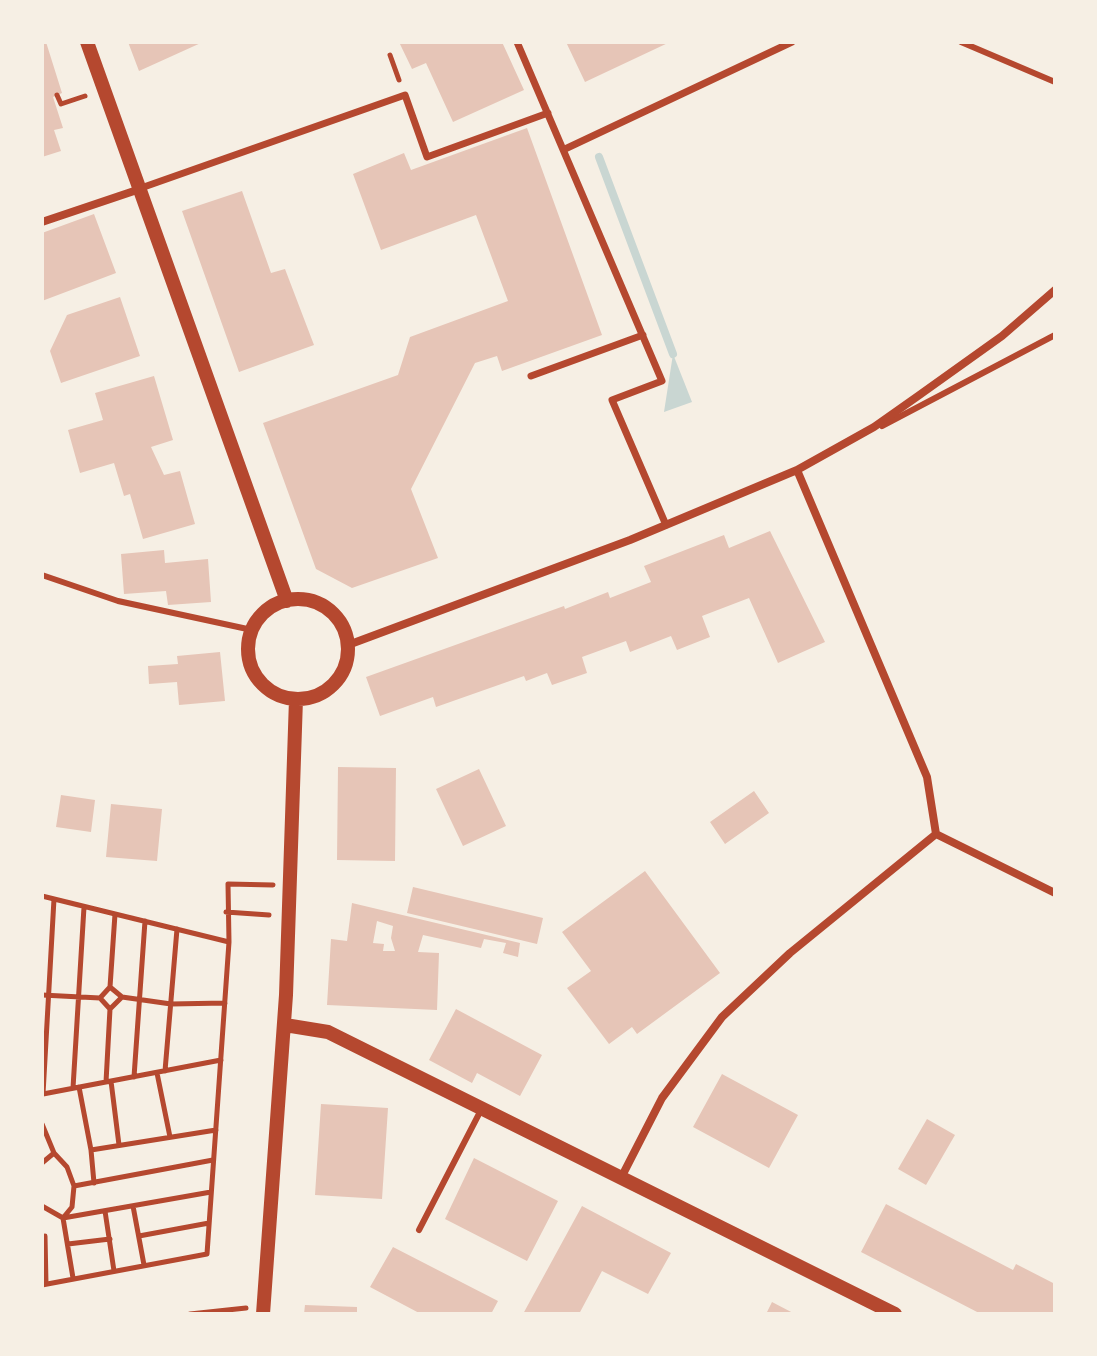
<!DOCTYPE html>
<style>
body{margin:0}
#map{position:relative;width:1097px;height:1356px;overflow:hidden;background:#f6efe4;font-family:Barlow,sans-serif}
canvas{display:block}
.frame{position:absolute;inset:0;border:44px solid #f6efe4;pointer-events:none}
</style>
<div id="map">
<canvas width="1097" height="1356"></canvas>
<div class="frame"></div>
</div>
<script>
const context = document.querySelector('canvas').getContext('2d');
context.lineJoin = 'round';
function paint(path, color) { context.fillStyle = color; context.fill(path, 'evenodd'); }
const poly = rows => new Path2D(rows.map(r => 'M' + r).join(''));
function trace(path, color, width, dash) { context.strokeStyle = color; context.lineWidth = width; context.lineCap = dash ? 'butt' : 'round'; context.setLineDash(dash || []); context.stroke(path); }
paint(poly([
 [673,354,692,402,664,412]
]), '#c9d6d2');
trace(poly([
 [599,157,673,354]
]), '#c9d6d2', 8);
paint(poly([
 [42,42,46,42,62,93,53,97,63,128,54,130,61,151,42,157],
 [128,42,203,42,139,71],
 [399,42,502,42,524,90,453,122,426,63,412,69],
 [566,42,670,42,585,82],
 [527,128,602,335,502,371,497,356,475,363,411,489,438,558,352,588,316,569,263,423,398,375,410,337,508,301,476,215,381,250,353,174,404,153,411,170],
 [242,191,271,273,285,269,314,345,239,372,182,211],
 [94,214,116,273,42,301,42,233],
 [120,297,140,356,61,383,50,351,67,315],
 [154,376,173,440,151,447,164,475,180,471,195,524,143,539,130,494,124,496,114,463,80,473,68,430,103,420,95,393],
 [770,531,825,642,778,663,749,598,702,616,710,637,677,650,671,636,630,652,626,641,582,657,587,673,552,685,547,673,526,681,524,676,436,707,433,697,380,716,366,677,564,606,565,609,608,592,610,598,651,582,644,566,724,535,729,548],
 [164,550,165,563,208,559,211,602,168,605,166,591,124,594,121,554],
 [220,652,225,701,179,705,177,682,149,684,148,666,178,664,177,656],
 [338,767,396,768,395,861,337,860],
 [479,769,506,826,463,846,436,789],
 [754,791,769,813,725,844,710,822],
 [61,795,95,800,91,832,56,827],
 [111,804,162,809,157,861,106,857],
 [645,871,720,973,637,1034,632,1027,609,1044,567,988,591,971,562,932],
 [413,887,543,918,537,944,407,913],
 [352,903,520,943,518,957,503,953,506,943,484,939,481,948,423,935,418,952,439,953,437,1010,327,1005,331,939,347,941],
 [377,921,393,926,391,938,395,951,383,951,384,944,373,943],
 [456,1009,542,1055,520,1096,477,1073,472,1083,429,1060],
 [722,1074,798,1115,769,1168,693,1127],
 [321,1104,388,1108,382,1199,315,1195],
 [927,1119,955,1135,926,1185,898,1169],
 [474,1158,558,1201,527,1261,445,1219],
 [886,1204,1013,1270,1016,1264,1055,1284,1055,1314,981,1314,861,1252],
 [582,1206,671,1253,648,1294,602,1271,579,1314,523,1314],
 [393,1247,498,1301,491,1314,421,1314,370,1287],
 [772,1302,795,1314,766,1314],
 [305,1305,357,1307,357,1314,304,1314]
]), '#e6c5b7');
trace(poly([
 [390,55,399,80],
 [57,95,61,104,85,96],
 [42,896,229,942,228,884,273,885],
 [226,912,269,915],
 [42,995,100,998],
 [122,997,171,1004,225,1003],
 [110,1009,122,997,110,987],
 [165,1071,177,929],
 [157,1073,170,1137],
 [134,1077,145,921],
 [111,1081,119,1145],
 [106,1082,110,1009,100,998,110,987,115,914],
 [79,1087,91,1150],
 [73,1088,84,907],
 [43,1094,54,899],
 [43,1094,221,1060],
 [42,1124,54,1153,67,1167,74,1186,72,1207,63,1218,73,1278],
 [42,1163,54,1153],
 [94,1183,91,1150,216,1130],
 [74,1186,213,1160],
 [42,1206,63,1218,211,1192],
 [133,1206,144,1265],
 [105,1211,114,1271],
 [45,1236,46,1284],
 [139,1236,209,1223],
 [68,1244,110,1239],
 [42,1285,207,1254,229,942],
 [190,1314,246,1308]
]), '#b5482f', 5);
trace(poly([
 [961,42,1055,82],
 [882,426,1055,335],
 [42,575,118,601,252,630],
 [419,1230,481,1110]
]), '#b5482f', 6);
trace(poly([
 [517,42,662,381,612,400,666,525],
 [565,149,792,42],
 [141,188,405,95,427,157,548,113],
 [531,376,643,335]
]), '#b5482f', 7);
trace(poly([
 [42,222,140,189],
 [348,645,630,540,797,470,874,427,918,396,1002,336,1055,290],
 [936,834,1055,893],
 [622,1176,662,1098,722,1017,790,953,936,834,927,777,797,470]
]), '#b5482f', 8);
trace(poly([
 [87,42,287,601],
 '248 649a50 50 0 1 1 100 0a50 50 0 1 1-100 0Z',
 [285,1025,328,1032,895,1314],
 [263,1314,286,995,296,699]
]), '#b5482f', 14);
</script>
